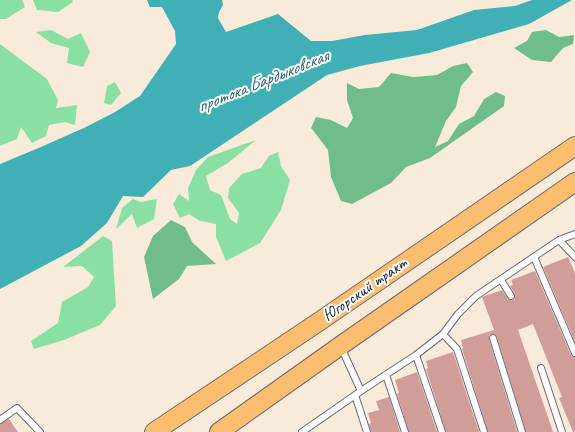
<!DOCTYPE html>
<meta charset="utf-8">
<style>
body{margin:0}
canvas{display:block;background:#f9ebda}
</style>
<canvas width="575" height="432"></canvas>
<script>
const context = document.querySelector('canvas').getContext('2d');
context.lineJoin = 'round';
function paint(path, color) { context.fillStyle = color; context.fill(path, 'evenodd'); }
const poly = rows => new Path2D(rows.map(r => 'M' + r).join(''));
function trace(path, color, width, dash) { context.strokeStyle = color; context.lineWidth = width; context.lineCap = dash ? 'butt' : 'round'; context.setLineDash(dash || []); context.stroke(path); }
function label(font, color, halo, rows, align = 'center') {
  context.font = font + ' Caveat,sans-serif'; context.lineWidth = 4; context.setLineDash([]); context.textBaseline = 'middle'; context.strokeStyle = halo; context.fillStyle = color; for (const [text, x, y, turn = 0] of rows) {
    context.save(); context.translate(x, y); context.rotate((+turn || 0) * Math.PI / 180); context.textAlign = isNaN(turn) ? turn : align; if (halo) context.strokeText(text, 0, 0); context.fillText(text, 0, 0); context.restore();
  }
}
paint(poly([
 [0,0,22,0,25,7,6,19,0,19],
 [33,0,72,0,73,2,58,12,37,10],
 [51,30,68,39,81,33,90,52,83,67,67,63,69,48,51,43,36,32],
 [0,44,47,79,58,100,56,108,77,105,75,125,65,122,49,125,46,136,32,143,21,127,17,139,0,146],
 [115,82,121,93,111,105,104,103,107,86],
 [256,140,228,163,206,176,210,190,221,195,230,219,237,224,239,213,228,198,229,188,242,174,261,168,269,156,278,152,281,166,290,180,281,210,260,243,226,261,216,237,216,224,200,221,189,214,180,218,173,204,179,194,189,201,188,188,196,170,208,157],
 [133,199,141,202,157,199,154,219,137,228,132,214,116,229,122,208],
 [103,236,112,241,116,306,100,325,64,340,34,349,31,341,58,323,62,302,88,287,94,277,82,266,63,267]
]), '#8ae0a4');
paint(poly([
 [546,30,559,37,574,35,573,44,563,48,551,62,532,60,514,48,527,41,532,32],
 [467,63,473,72,461,86,456,107,446,121,435,147,448,141,459,124,474,116,484,99,496,92,505,96,504,106,430,158,406,167,391,183,352,204,341,201,331,177,328,150,319,138,311,128,316,117,331,120,347,128,353,118,347,100,347,83,359,89,379,87,391,73,413,77,437,75,453,66],
 [171,220,185,227,192,242,216,264,187,266,179,279,153,299,144,257,153,236]
]), '#6fbe8a');
paint(poly([
 [147,0,222,0,223,5,219,12,218,18,226,32,278,14,311,41,332,41,365,35,417,30,474,10,515,6,532,0,572,0,529,24,429,53,360,66,327,75,190,166,171,170,143,197,123,196,107,223,81,246,0,289,0,164,41,147,86,127,115,112,140,96,176,44,175,31,162,7,150,7]
]), '#3fb0b6');
paint(poly([
 [568,257,575,273,575,342,543,267],
 [535,271,571,355,573,357,575,357,575,432,573,432,559,398,562,397,533,324,518,330,553,432,526,432,497,337,494,334,489,335,489,339,517,432,488,432,462,349,463,348,461,340,494,330,482,297,502,290,509,300,513,300,515,298,515,295,510,286,513,285,511,280],
 [453,352,479,432,446,432,426,369,428,368,426,361],
 [417,372,437,432,409,432,397,394,399,393,395,380],
 [389,397,400,432,371,432,369,424,371,423,368,413,379,410,376,401],
 [9,419,18,432,0,432,0,424]
]), '#d19d99');
const service = poly([
 [559,240,575,257],
 [534,257,575,353],
 [501,280,511,296],
 [443,334,457,349,484,432],
 [493,338,522,432],
 [341,347,361,391],
 [416,355,442,432],
 [541,368,562,432],
 [386,375,405,432],
 [355,395,367,432],
 [0,420,17,408,40,432],
 [302,432,361,391,416,355,443,334,458,314,476,296,559,240,575,234]
]);
const primary = poly([
 [154,432,320,321,575,146],
 [219,432,340,346,575,182]
]);
trace(service, '#6d6873', 8);
trace(primary, '#6d6873', 20);
trace(service, '#fff', 6);
trace(primary, '#fbbd6e', 18);
label('17px', '#22223b', '#fff', [
 ["Югорский тракт",365,290,-35]
]);
label('italic 18px', '#2f6272', '#fff', [
 ["протока Бардыковская",263,82,-22]
]);
</script>
